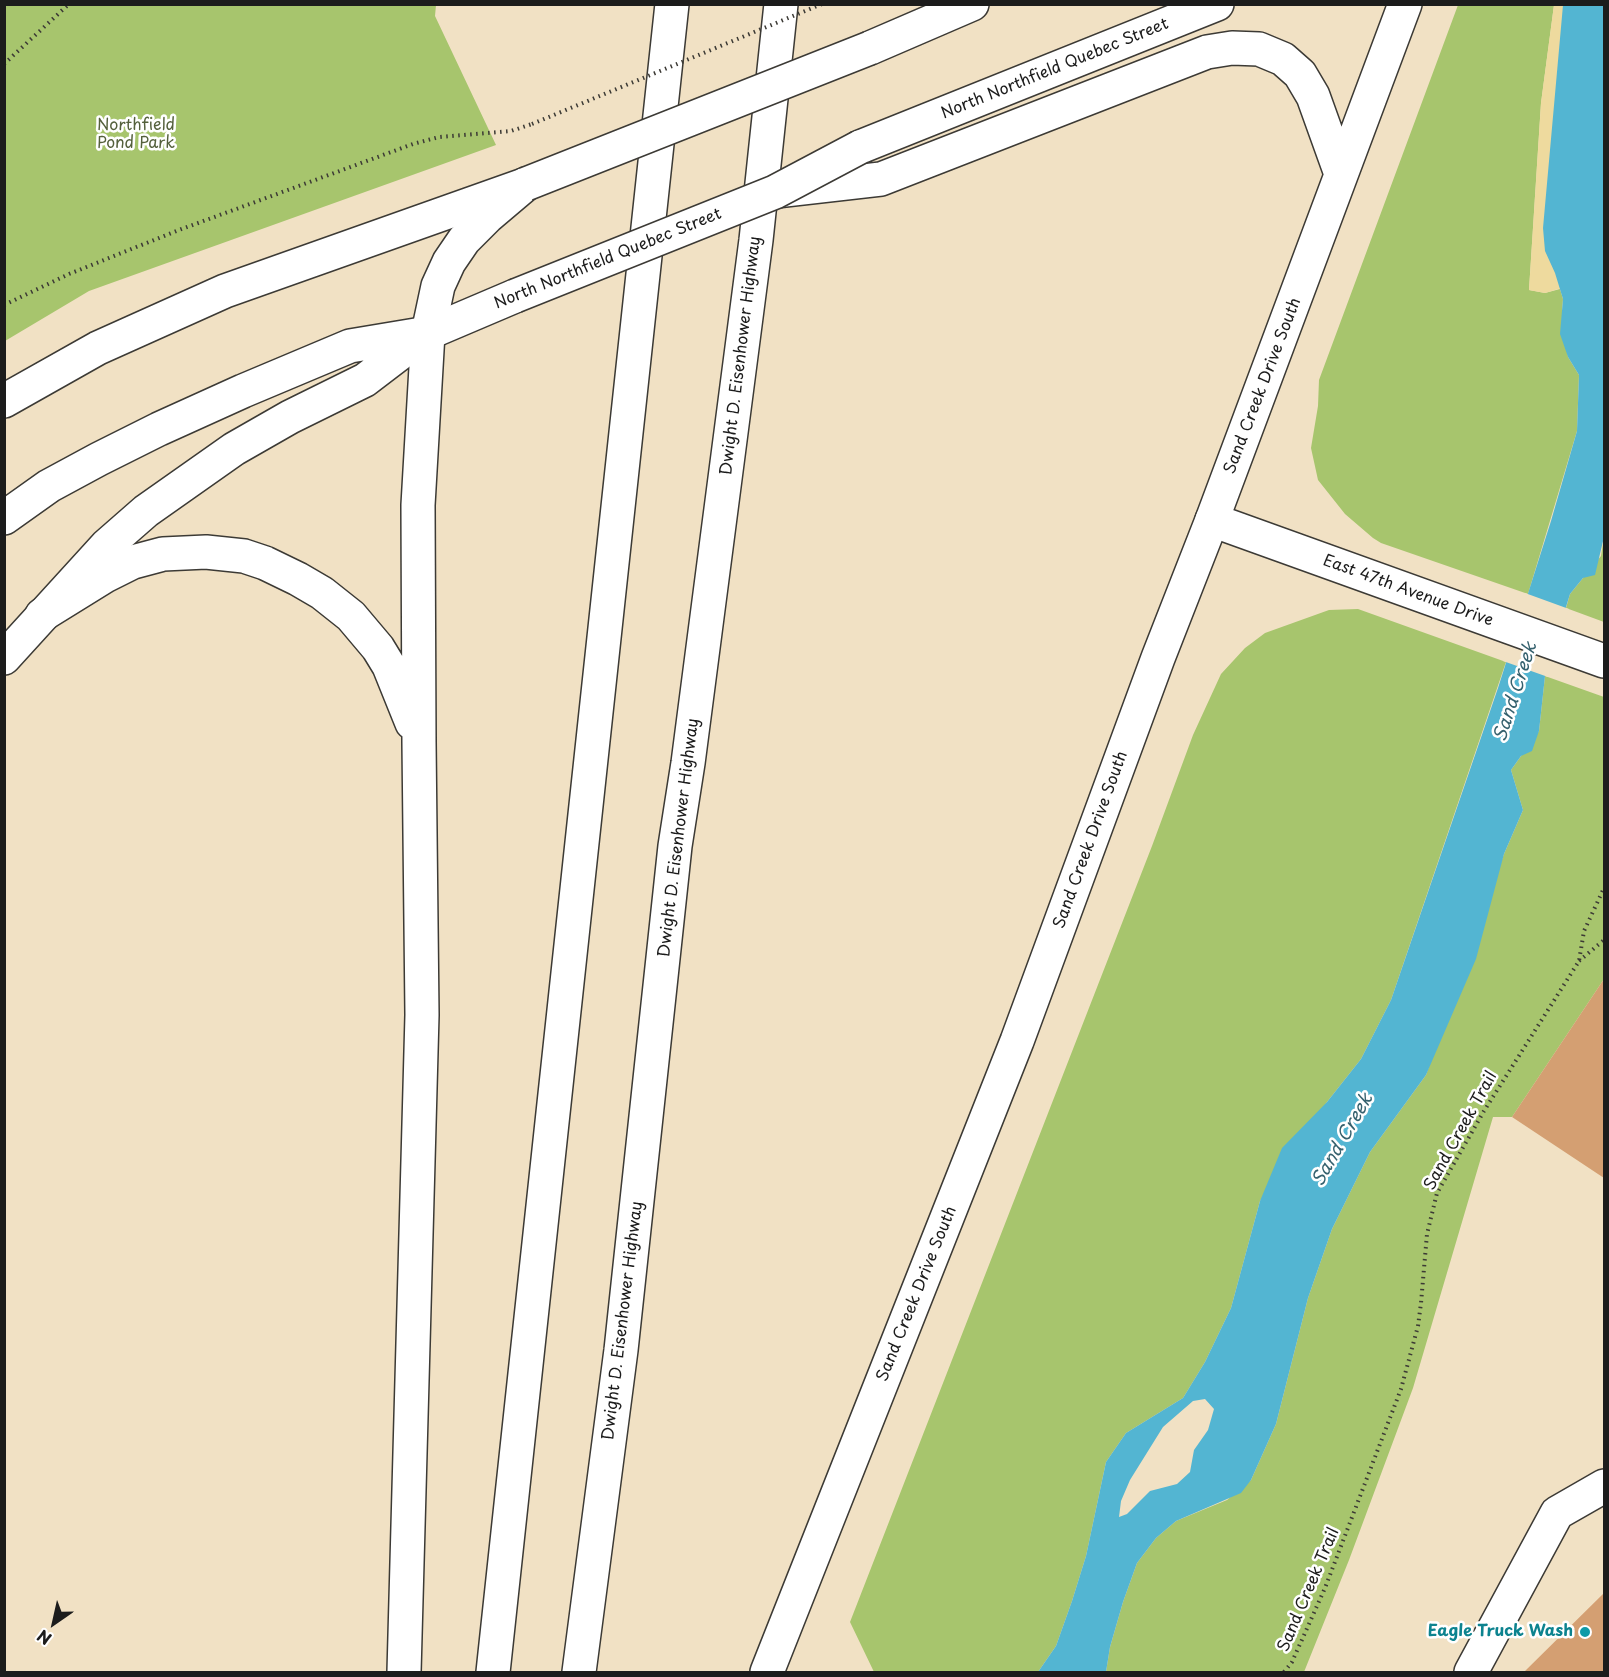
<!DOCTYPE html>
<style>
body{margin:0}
#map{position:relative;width:1609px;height:1677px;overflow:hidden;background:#f1e1c4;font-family:"Playpen Sans",sans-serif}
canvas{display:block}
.frame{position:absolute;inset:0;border:6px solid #1c1c1c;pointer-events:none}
.north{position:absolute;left:24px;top:1593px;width:60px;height:60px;-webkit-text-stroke:4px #fff;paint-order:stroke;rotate:214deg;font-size:16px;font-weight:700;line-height:24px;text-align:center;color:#1c1c1c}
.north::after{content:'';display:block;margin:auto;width:21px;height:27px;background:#1c1c1c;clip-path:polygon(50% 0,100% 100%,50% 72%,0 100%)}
</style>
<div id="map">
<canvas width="1609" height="1677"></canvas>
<div class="frame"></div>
<div class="north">N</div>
</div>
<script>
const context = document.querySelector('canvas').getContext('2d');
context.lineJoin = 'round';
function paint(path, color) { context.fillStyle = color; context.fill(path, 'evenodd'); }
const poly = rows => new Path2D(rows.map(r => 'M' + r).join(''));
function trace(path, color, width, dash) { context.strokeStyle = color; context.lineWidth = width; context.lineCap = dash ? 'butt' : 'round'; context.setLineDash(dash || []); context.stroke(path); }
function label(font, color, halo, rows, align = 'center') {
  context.font = font + ' "Playpen Sans",sans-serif'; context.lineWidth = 5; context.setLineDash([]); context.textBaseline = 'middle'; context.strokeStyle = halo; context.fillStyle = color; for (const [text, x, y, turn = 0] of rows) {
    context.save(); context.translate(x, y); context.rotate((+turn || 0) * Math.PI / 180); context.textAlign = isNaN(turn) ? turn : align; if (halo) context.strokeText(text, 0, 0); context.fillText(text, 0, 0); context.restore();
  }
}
paint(poly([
 [4,5,436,5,435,16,496,145,89,291,5,341],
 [1458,5,1554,5,1541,103,1529,290,1545,293,1560,289,1563,299,1562,311,1568,357,1579,375,1577,431,1528,594,1381,543,1373,538,1345,514,1318,480,1311,448,1318,406,1319,380],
 [1604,537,1604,622,1566,608,1570,594,1601,556],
 [1358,609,1506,662,1391,1000,1361,1059,1327,1102,1260,1201,1231,1308,1205,1362,1183,1398,1126,1433,1106,1462,1086,1556,1072,1601,1056,1646,1038,1672,874,1672,850,1622,1152,846,1193,735,1221,674,1245,648,1265,633,1329,610],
 [1545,676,1604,697,1604,979,1512,1117,1493,1117,1413,1388,1349,1560,1304,1672,1106,1672,1110,1647,1123,1602,1137,1563,1156,1538,1176,1521,1227,1500,1251,1480,1276,1424,1308,1298,1332,1229,1370,1152,1426,1075,1504,854,1523,810,1511,770,1539,731]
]), '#a7c56d');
paint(poly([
 [1554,5,1604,5,1591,279,1545,293,1529,290,1541,103]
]), '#eeda9e');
paint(poly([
 [1563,5,1604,5,1604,537,1595,575,1583,578,1570,594,1545,676,1539,731,1532,751,1521,756,1511,770,1523,810,1504,854,1476,959,1426,1075,1370,1152,1332,1229,1308,1298,1276,1424,1251,1480,1241,1493,1176,1521,1156,1538,1137,1563,1123,1602,1110,1647,1106,1672,1038,1672,1056,1646,1072,1601,1086,1556,1106,1462,1126,1433,1183,1398,1205,1362,1231,1308,1260,1201,1282,1148,1327,1102,1361,1059,1391,1000,1498,688,1551,521,1577,431,1579,375,1568,357,1560,334,1563,299,1555,273,1545,251,1543,228],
 [1205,1399,1214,1409,1208,1430,1194,1450,1190,1472,1177,1484,1150,1491,1127,1514,1119,1517,1121,1501,1130,1480,1163,1427,1193,1401]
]), '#53b5d2');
paint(poly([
 [1525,593,1569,609,1548,677,1503,661]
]), '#f1e1c4');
paint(poly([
 [1604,979,1604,1178,1512,1117],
 [1604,1593,1604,1672,1527,1672,1525,1671]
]), '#d49f72');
const minor = poly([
 [1212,520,1604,661],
 [1471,1672,1557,1513,1604,1486]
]);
const major = poly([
 [870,48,972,4],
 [860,147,1217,4],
 [776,191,881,179,1207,52,1232,48,1259,49,1283,59,1300,74,1313,96,1341,174],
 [4,401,98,348,225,291,524,185],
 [4,518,49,486,99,459,159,429,243,391,350,346,428,333,515,296],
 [4,658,106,546,146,511,234,449,290,417,365,380,424,335],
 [767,1672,1017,1041,1158,658,1212,520,1405,4]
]);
const highway = poly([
 [42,615,105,576,133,562,163,554,206,552,244,556,265,563,298,579,322,593,351,616,378,648,389,666,412,723],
 [404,1672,422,1015,419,742,418,505,428,333,438,286,449,262,464,240,487,217,526,184],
 [493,1672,672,4],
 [579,1672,621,1350,675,846,688,763,756,240,781,4]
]);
trace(minor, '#3c3a35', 36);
trace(major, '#3c3a35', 36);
trace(highway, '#3c3a35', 36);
trace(poly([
 [4,64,69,4],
 [4,305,69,274,179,230,413,144,439,137,511,131,532,124],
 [1579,961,1604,940],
 [1284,1672,1292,1662,1325,1588,1401,1389,1418,1326,1421,1303,1427,1234,1437,1193,1484,1111,1579,961,1584,931,1604,888]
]), '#3c3a35', 4, [1.5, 4.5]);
trace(minor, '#fff', 33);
trace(major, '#fff', 33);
trace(highway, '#fff', 33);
const majorBridge = poly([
 [526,184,870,48],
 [515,296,775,192,860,147]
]);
trace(majorBridge, '#3c3a35', 36, []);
trace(poly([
 [532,124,822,4]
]), '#3c3a35', 4, [1.5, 4.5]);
trace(majorBridge, '#fff', 33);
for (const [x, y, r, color] of [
 [1585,1632,6,"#0f9aa8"]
]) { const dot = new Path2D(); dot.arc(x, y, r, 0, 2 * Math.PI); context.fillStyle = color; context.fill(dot); trace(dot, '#fff', 2); }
label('16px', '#1c1c1c', '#fff', [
 ["North Northfield Quebec Street",1055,69,-22],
 ["North Northfield Quebec Street",608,259,-22],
 ["Dwight D. Eisenhower Highway",741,356,-83],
 ["Sand Creek Drive South",1263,386,-69],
 ["East 47th Avenue Drive",1408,591,20],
 ["Dwight D. Eisenhower Highway",679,838,-83],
 ["Sand Creek Drive South",1091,840,-70],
 ["Sand Creek Trail",1461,1131,-61],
 ["Sand Creek Drive South",917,1294,-68],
 ["Dwight D. Eisenhower Highway",623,1321,-83],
 ["Sand Creek Trail",1309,1590,-67]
]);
label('16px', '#54603c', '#fff', [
 ["Northfield",136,126],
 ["Pond Park",136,144]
]);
label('bold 16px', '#0d838f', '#fff', [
 ["Eagle Truck Wash",1573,1632]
], 'right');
label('italic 18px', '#35616e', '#fff', [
 ["Sand Creek",1516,692,-72],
 ["Sand Creek",1343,1140,-60]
]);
</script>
